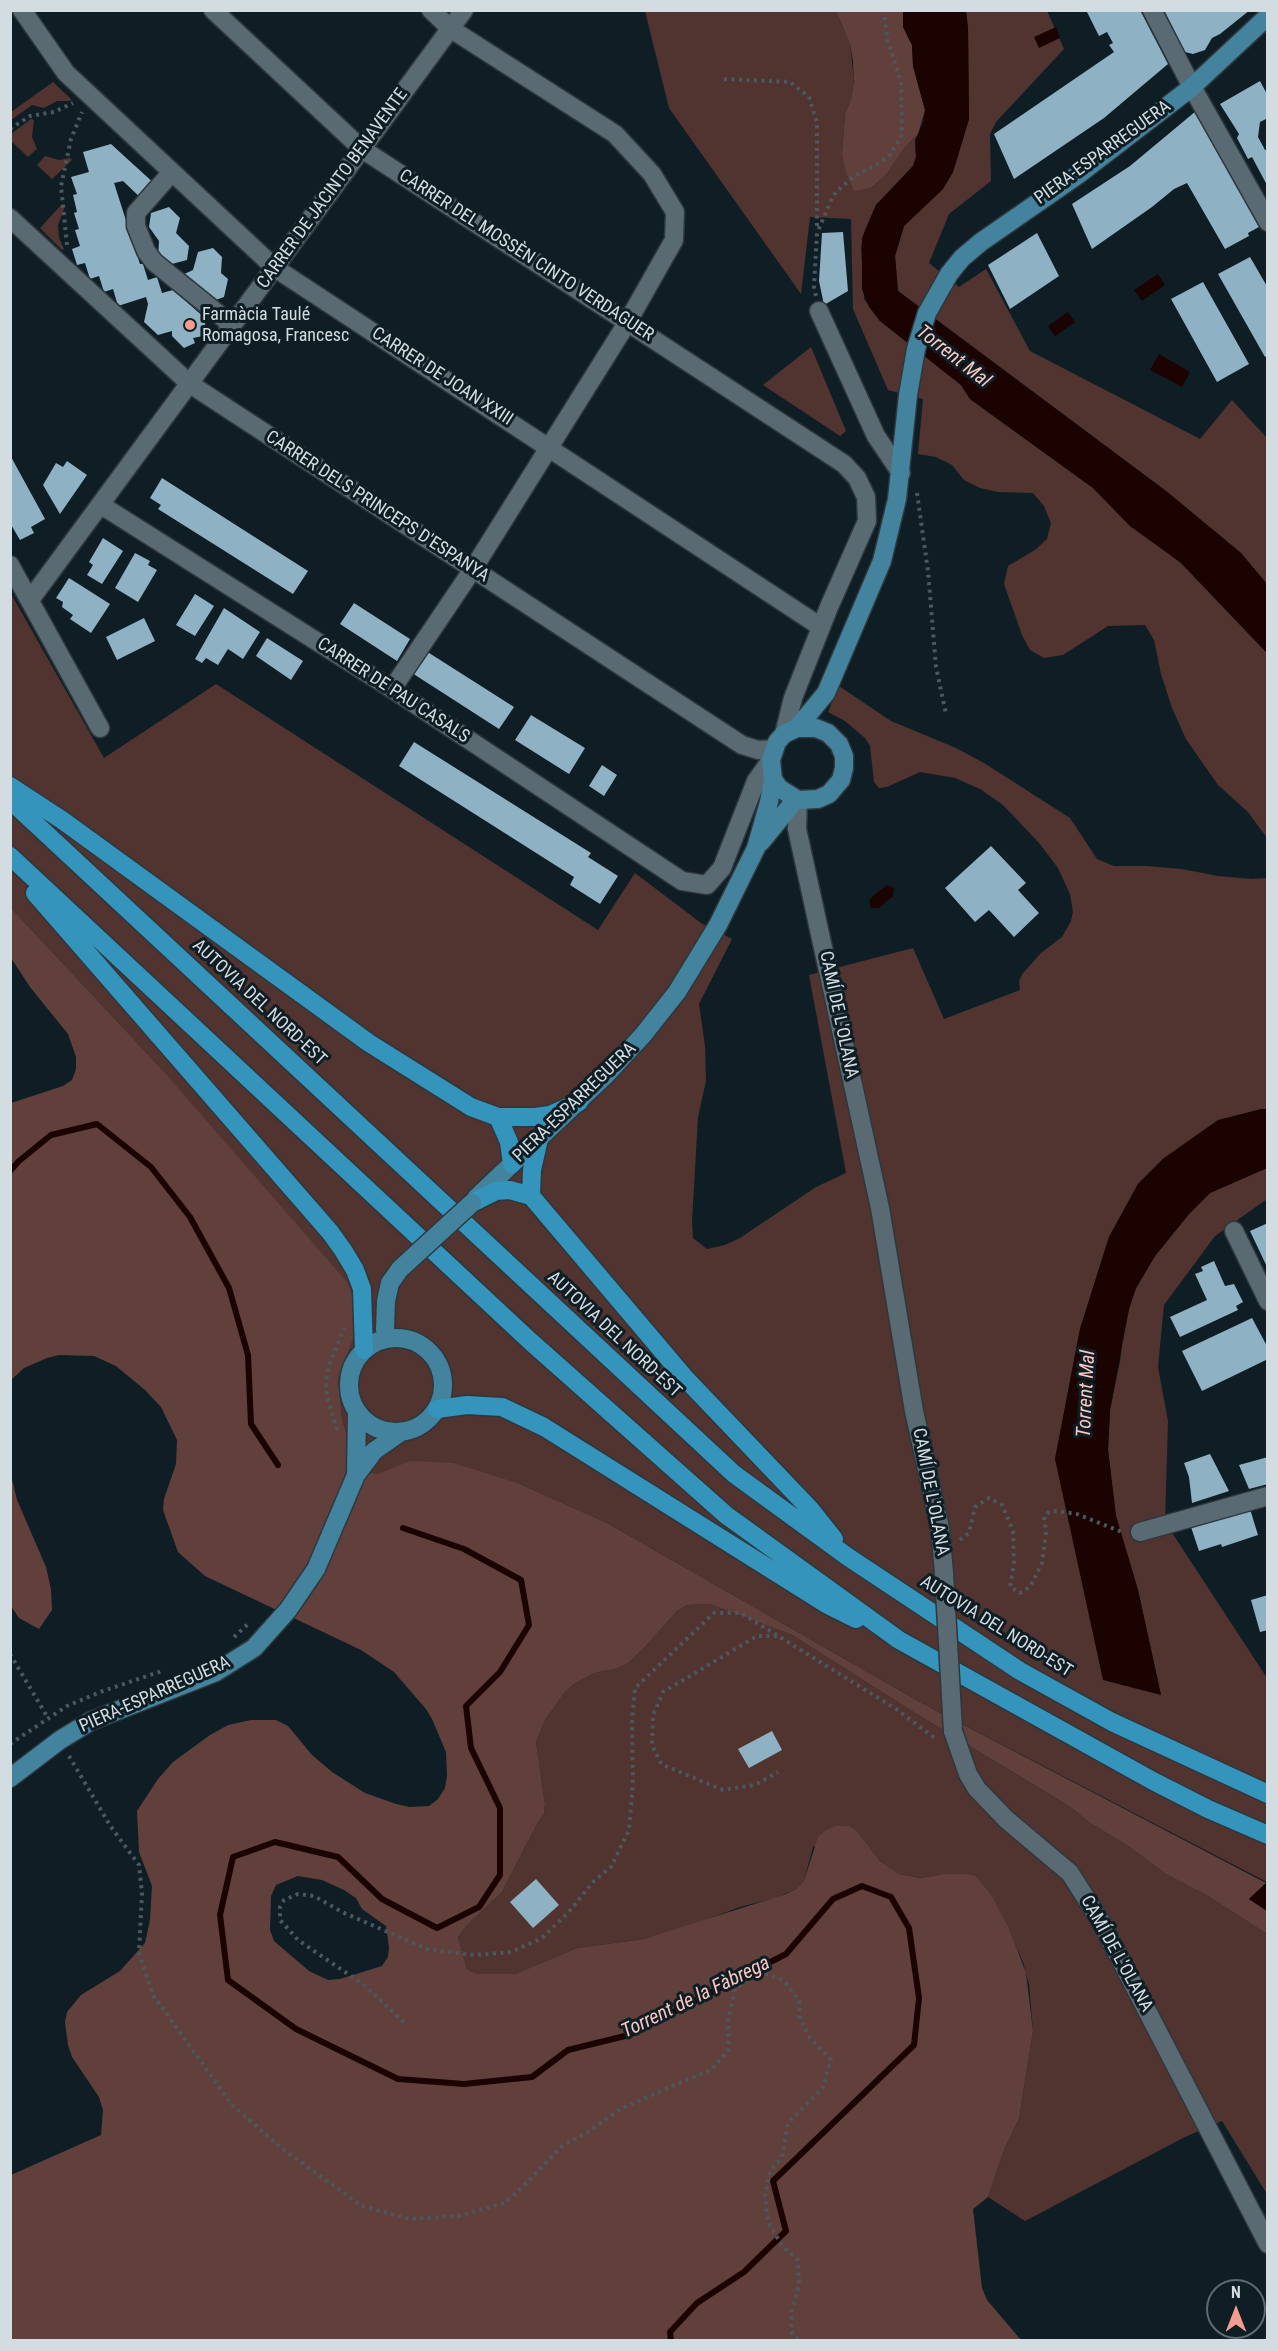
<!DOCTYPE html>
<meta charset="utf-8">
<style>
body{margin:0}
#map{position:relative;width:1278px;height:2351px;overflow:hidden;background:#0f1e25;font-family:"Roboto Condensed",sans-serif}
canvas{display:block}
.frame{position:absolute;inset:0;border:12px solid #d3dce1;pointer-events:none}
.north{position:absolute;left:1206px;top:2279px;width:60px;height:60px;box-sizing:border-box;background:#0f1e25;border:2px solid #5d6a70;border-radius:50%;rotate:0deg;font-size:16px;font-weight:700;line-height:24px;text-align:center;color:#d3dce1}
.north::after{content:'';display:block;margin:auto;width:21px;height:27px;background:#f59c90;clip-path:polygon(50% 0,100% 100%,50% 72%,0 100%)}
</style>
<div id="map">
<canvas width="1278" height="2351"></canvas>
<div class="frame"></div>
<div class="north">N</div>
</div>
<script>
const context = document.querySelector('canvas').getContext('2d');
context.lineJoin = 'round';
function paint(path, color) { context.fillStyle = color; context.fill(path, 'evenodd'); }
const poly = rows => new Path2D(rows.map(r => 'M' + r).join(''));
function trace(path, color, width, dash) { context.strokeStyle = color; context.lineWidth = width; context.lineCap = dash ? 'butt' : 'round'; context.setLineDash(dash || []); context.stroke(path); }
function label(font, color, halo, rows, align = 'center') {
  context.font = font + ' "Roboto Condensed",sans-serif'; context.lineWidth = 6; context.setLineDash([]); context.textBaseline = 'middle'; context.strokeStyle = halo; context.fillStyle = color; for (const [text, x, y, turn = 0] of rows) {
    context.save(); context.translate(x, y); context.rotate((+turn || 0) * Math.PI / 180); context.textAlign = isNaN(turn) ? turn : align; if (halo) context.strokeText(text, 0, 0); context.fillText(text, 0, 0); context.restore();
  }
}
paint(poly([
 [645,11,836,11,850,44,854,80,851,99,845,114,842,153,872,187,885,176,905,147,918,134,915,140,916,157,913,166,876,205,865,230,861,247,864,299,880,321,961,385,970,399,1093,488,1130,526,1159,545,1181,563,1267,653,1267,838,1248,812,1218,785,1186,739,1172,708,1161,674,1154,640,1145,625,1108,626,1063,655,1044,658,1030,650,1022,635,1004,584,1008,566,1035,550,1047,539,1051,523,1044,506,1033,493,998,492,980,488,964,480,952,465,936,457,918,454,923,399,888,390,853,309,851,219,810,217,801,294,669,108],
 [966,11,1047,11,1064,49,996,122,990,134,991,181,949,214,929,263,959,287,986,269,1030,351,1200,439,1232,400,1267,438,1267,584,1241,553,1166,491,898,291,895,256,904,226,943,189,953,172,969,119,968,28],
 [53,82,71,99,71,101,57,101,44,108,32,105,11,120,11,112],
 [31,119,34,120,32,137,37,149,28,157,11,141,11,134],
 [45,156,59,160,70,158,72,160,52,179,37,165],
 [62,204,65,206,58,225,59,238,64,249,62,250,40,228],
 [811,347,846,431,840,436,763,385],
 [10,592,104,758,216,684,598,930,635,873,701,923,732,939,699,1004,705,1046,706,1081,698,1117,692,1221,693,1238,707,1249,725,1245,740,1238,816,1187,846,1173,809,975,913,948,944,1019,1020,990,1019,981,1023,973,1041,953,1062,937,1071,921,1073,912,1070,894,1058,868,1040,844,1003,805,980,789,955,778,920,772,887,787,879,788,874,782,870,746,865,738,845,721,828,712,839,686,891,721,956,748,984,763,1070,818,1097,859,1114,866,1147,866,1182,869,1218,876,1252,879,1267,878,1267,1109,1261,1109,1164,1158,1138,1184,1109,1237,1080,1329,1055,1459,1161,1695,1138,1590,1116,1516,1108,1450,1110,1410,1120,1362,1123,1336,1129,1309,1136,1288,1155,1256,1189,1214,1210,1193,1267,1168,1267,1199,1215,1236,1164,1305,1158,1367,1168,1421,1165,1522,1267,1678,1267,1882,918,1701,607,1523,520,1484,409,1461,376,1476,346,1459,346,1433,342,1418,338,1378,344,1358,156,1063,11,908],
 [710,1604,792,1635,915,1713,1069,1806,1089,1822,1128,1846,1166,1874,1208,1896,1267,1934,1267,2194,1222,2121,1185,2137,1025,2221,988,2197,1004,2150,1019,2119,1033,2031,1029,1984,1023,1962,991,1894,976,1876,943,1874,921,1878,899,1874,880,1861,857,1831,813,1847,804,1881,796,1889,775,1898,740,1907,689,1926,644,1939,577,1948,515,1974,477,1974,467,1969,458,1937,467,1925,502,1892,537,1824,544,1814,545,1804,536,1742,545,1720,565,1692,574,1684,594,1673,615,1669,627,1664,645,1647,677,1611,687,1605]
]), '#513430');
paint(poly([
 [836,11,903,11,903,27,912,45,913,66,925,110,918,134,905,147,885,176,872,187,854,191,846,172,842,153,845,114,851,99,854,81,853,61,850,44],
 [11,908,156,1063,347,1282,356,1304,353,1338,338,1378,342,1418,346,1433,346,1459,376,1475,409,1461,453,1463,520,1484,607,1523,918,1701,1266,1883,1249,1899,1267,1911,1267,1934,1208,1896,1166,1874,1128,1846,1089,1822,1069,1806,915,1713,792,1635,710,1604,687,1605,677,1611,645,1647,627,1664,615,1669,594,1673,574,1684,565,1692,545,1720,536,1742,545,1804,544,1814,537,1824,502,1892,467,1925,458,1937,467,1969,477,1974,515,1974,577,1948,644,1939,786,1894,796,1889,804,1881,818,1837,826,1830,836,1826,848,1826,857,1831,880,1861,899,1874,921,1878,943,1874,966,1874,976,1876,991,1894,1009,1929,1026,1973,1033,2031,1019,2119,1004,2150,988,2197,973,2209,982,2288,987,2300,1021,2340,11,2340,11,2175,101,2135,103,2110,99,2097,72,2057,68,2045,65,2022,67,2012,81,1995,120,1971,145,1943,150,1920,152,1886,139,1852,137,1811,158,1779,173,1762,210,1735,228,1725,251,1720,276,1720,288,1726,312,1755,332,1772,365,1793,396,1804,409,1807,429,1806,438,1799,445,1788,447,1776,446,1752,432,1719,426,1709,394,1672,361,1650,205,1576,178,1552,163,1510,164,1499,176,1464,177,1440,161,1407,145,1390,116,1366,94,1356,59,1355,47,1358,24,1368,11,1380,11,1103,63,1086,72,1080,76,1069,76,1057,68,1034,30,987,11,958],
 [298,1876,322,1880,344,1890,356,1898,362,1909,386,1926,389,1947,388,1957,382,1966,340,1979,328,1980,309,1971,274,1941,270,1930,271,1896,276,1885],
 [11,1475,17,1500,46,1567,51,1589,52,1610,39,1629,19,1618,11,1606]
]), '#61403c');
paint(poly([
 [903,11,966,11,968,28,969,119,953,172,943,189,904,226,895,256,898,291,1166,491,1241,553,1267,584,1267,653,1181,563,1130,526,1093,488,970,399,961,385,880,321,869,307,862,289,862,238,876,205,913,166,916,157,915,140,923,124,925,110,913,66,912,45,903,27],
 [1056,27,1060,38,1039,48,1034,37],
 [1158,274,1165,285,1142,301,1134,290],
 [1068,312,1075,322,1055,336,1048,326],
 [1159,354,1190,372,1182,387,1150,370],
 [887,885,894,888,893,896,879,908,871,908,869,901,871,898],
 [1261,1109,1267,1109,1267,1168,1210,1193,1189,1214,1155,1256,1136,1288,1129,1309,1110,1410,1108,1450,1116,1516,1138,1590,1161,1695,1103,1680,1055,1459,1080,1329,1109,1237,1138,1184,1164,1158,1218,1120],
 [1267,1882,1267,1911,1249,1899]
]), '#1b0302');
trace(poly([
 [10,1171,19,1161,51,1135,97,1124,151,1167,190,1217,229,1288,248,1355,251,1424,278,1465],
 [403,1528,464,1549,521,1580,529,1625,500,1672,466,1706,471,1748,500,1808,500,1875,479,1907,437,1928,382,1899,338,1857,275,1842,233,1857,220,1915,228,1980,296,2029,398,2079,464,2084,532,2077,568,2050,629,2035,786,1954,833,1899,862,1886,891,1897,909,1928,919,1998,914,2045,773,2181,786,2231,744,2272,697,2303,670,2332,671,2340]
]), '#1b0302', 6);
paint(poly([
 [1086,10,1140,10,1168,64,1104,118,1014,179,994,134,1114,52,1109,45,1113,43,1107,32,1099,36],
 [1164,10,1250,10,1220,34,1212,38,1205,50,1193,54,1185,52],
 [1260,81,1268,96,1268,118,1260,122,1258,137,1265,150,1268,149,1268,187,1252,157,1248,159,1237,138,1239,134,1220,104],
 [1196,111,1259,227,1248,233,1249,236,1225,249,1187,183,1174,189,1152,207,1092,249,1072,204,1130,166],
 [111,144,157,186,144,201,123,181,114,183,140,264,143,264,148,280,157,277,162,293,173,290,206,319,203,336,193,338,195,343,184,348,172,336,172,331,158,335,144,322,148,304,146,297,118,306,113,289,104,292,99,276,90,279,85,263,77,265,72,249,80,246,75,230,79,229,74,213,77,212,73,195,77,194,71,177,89,172,83,152],
 [169,207,180,218,176,233,189,246,187,260,168,265,158,257,159,241,149,227,151,213],
 [843,232,848,291,824,305,819,281,822,233],
 [1037,233,1059,276,1010,309,988,265],
 [213,248,222,257,221,273,228,279,224,297,210,302,180,276,193,270,198,252],
 [1250,257,1268,288,1268,355,1265,357,1218,274],
 [1203,282,1249,364,1217,382,1171,299],
 [10,455,45,519,31,527,34,533,20,540,10,523],
 [67,461,87,475,60,514,43,485,56,463,63,467],
 [162,478,308,571,293,594,158,509,161,505,150,498],
 [103,538,123,551,102,584,87,575,93,565,89,562],
 [135,553,150,561,148,565,157,570,138,602,115,588],
 [69,578,110,604,91,633,70,619,73,615,62,607,63,602,56,598],
 [195,594,214,606,195,636,176,625],
 [354,603,410,639,397,661,340,624],
 [224,608,260,632,243,659,228,649,218,665,206,658,202,663,195,659],
 [144,618,155,641,117,660,106,637],
 [267,638,303,661,291,680,256,656],
 [426,651,514,707,499,729,412,673],
 [531,715,585,748,569,774,515,740],
 [414,742,591,853,588,857,618,876,600,904,570,885,574,877,399,766],
 [602,765,617,775,604,796,589,786],
 [991,846,1026,883,1018,890,1039,913,1014,937,989,910,975,922,945,888],
 [1268,1223,1268,1269,1250,1231],
 [1214,1261,1225,1286,1234,1284,1243,1302,1236,1306,1238,1310,1180,1337,1170,1317,1207,1300,1195,1274,1203,1271,1201,1267],
 [1252,1318,1268,1348,1268,1359,1202,1391,1182,1351],
 [1210,1454,1229,1491,1192,1503,1189,1477,1184,1463],
 [1268,1457,1268,1484,1249,1489,1239,1465],
 [1250,1509,1258,1535,1222,1547,1221,1544,1199,1551,1191,1527],
 [1268,1595,1268,1630,1260,1632,1251,1600],
 [772,1731,782,1750,749,1768,738,1749],
 [536,1879,559,1905,533,1928,510,1902]
]), '#8eb2c4');
const minor = poly([
 [22,10,66,73,275,268,821,627],
 [213,10,362,149,844,464,857,478,866,497,867,521,829,607,793,698,784,734],
 [1152,10,1192,87,1268,222],
 [172,172,136,213,136,226,146,251,154,262,232,325],
 [10,218,190,384,742,745,758,750,773,749],
 [819,311,876,436,901,473],
 [101,505,392,689,682,881,707,885,722,868,756,781,771,760],
 [10,565,100,728],
 [30,600,464,10],
 [392,689,473,569,627,323,674,240,675,212,652,174,615,134,451,29,431,10],
 [798,800,797,829,880,1208,914,1411,940,1528,944,1573],
 [1234,1231,1268,1301],
 [1140,1532,1268,1496],
 [953,1731,968,1774,977,1789,1007,1820,1070,1873,1101,1922,1268,2244]
]);
const major = poly([
 [797,728,826,693,882,561,897,499,908,395,916,349,927,313,949,274,962,258,981,242,1079,174,1192,87,1268,16],
 [761,842,796,799],
 [476,1198,607,1074,643,1035,677,992,718,925,756,848,769,802,773,779,771,760,777,742,784,734,797,728,816,728,828,733,839,744,844,756,844,768,841,780,829,794,818,799,798,800,779,788,773,779],
 [387,1338,385,1329,386,1301,390,1283,400,1269],
 '349 1385a47 47 0 1 1 94 0a47 47 0 1 1-94 0Z',
 [356,1475,357,1411],
 [10,1778,60,1740,91,1721,216,1672,254,1648,288,1610,316,1569,356,1475,374,1451,401,1432]
]);
const highway = poly([
 [10,786,62,820,369,1043,471,1107,498,1117,535,1117,550,1115,579,1102],
 [10,800,734,1474,848,1557,1020,1671,1112,1722,1268,1794],
 [10,856,530,1341,726,1515,899,1640,1153,1781,1208,1809,1268,1835],
 [35,893,330,1232,343,1250,355,1270,362,1289,364,1350],
 [498,1117,509,1142,512,1164],
 [531,1196,532,1170,539,1139],
 [472,1203,496,1191,510,1190,531,1196,686,1379,811,1510,834,1539],
 [437,1409,467,1405,502,1407,544,1427,826,1604,856,1619]
]);
trace(minor, '#2e373c', 21);
trace(major, '#2e373c', 21);
trace(highway, '#2e373c', 21);
trace(poly([
 [724,79,790,82,809,97,817,123,817,230],
 [10,129,30,116,54,112,73,103],
 [67,245,61,186,71,139,82,112],
 [816,296,814,287,817,233,832,198,836,192,853,177,876,165,890,155,902,135,901,82,887,38,884,10],
 [917,493,928,571,936,667,946,714],
 [337,1430,327,1397,326,1381,329,1365,344,1328],
 [960,1540,969,1533,975,1507,989,1498,1002,1505,1013,1531,1014,1564,1010,1587,1020,1593,1030,1587,1042,1563,1046,1532,1044,1517,1049,1512,1057,1511,1077,1514,1122,1532],
 [777,1636,757,1636,663,1692,653,1715,652,1745,661,1764,723,1790,755,1785,778,1772],
 [234,1637,248,1624],
 [10,1654,48,1718],
 [10,1744,67,1706,103,1691,162,1671],
 [69,1756,111,1827,139,1865,142,1893,139,1953,153,1995,232,2105,285,2151,362,2206,409,2219,459,2216,504,2203,522,2188,561,2147,589,2131,622,2108,712,2069,729,2049,728,2020,735,1989,748,1979,768,1974,784,1981,799,2000,800,2019,810,2038,831,2060,823,2087,788,2123,782,2157,770,2171,765,2196,768,2222,783,2247,798,2260,799,2284,792,2310,791,2331,798,2340],
 [404,2022,364,1985,298,1940,280,1920,280,1907,284,1900,298,1894,314,1896,342,1912,427,1949,475,1955,511,1952,542,1938,568,1913,593,1882,611,1867,629,1830,633,1783,632,1721,635,1688,714,1613,741,1613,896,1709,936,1739]
]), '#4b585f', 4, [3, 4.5]);
trace(minor, '#596a73', 18);
trace(major, '#43839e', 18);
trace(highway, '#3594bb', 18);
const minorBridge = poly([
 [944,1573,953,1731]
]);
const majorBridge = poly([
 [400,1269,472,1203]
]);
trace(minorBridge, '#2e373c', 21, []);
trace(majorBridge, '#2e373c', 21, []);
trace(minorBridge, '#596a73', 18);
trace(majorBridge, '#43839e', 18);
for (const [x, y, r, color] of [
 [190,325,6,"#f59c90"]
]) { const dot = new Path2D(); dot.arc(x, y, r, 0, 2 * Math.PI); context.fillStyle = color; context.fill(dot); trace(dot, '#0f1e25', 2); }
label('18px', '#d3dce1', '#0f1e25', [
 ["PIERA-ESPARREGUERA",1103,153,-36],
 ["CARRER DE JACINTO BENAVENTE",333,189,-54],
 ["CARRER DEL MOSSÈN CINTO VERDAGUER",526,256,33],
 ["CARRER DE JOAN XXIII",442,377,33],
 ["CARRER DELS PRINCEPS D'ESPANYA",377,507,33],
 ["CARRER DE PAU CASALS",393,691,33],
 ["AUTOVIA DEL NORD-EST",259,1003,43],
 ["CAMÍ DE L'OLANA",838,1015,78],
 ["PIERA-ESPARREGUERA",575,1103,-44],
 ["AUTOVIA DEL NORD-EST",614,1335,43],
 ["CAMÍ DE L'OLANA",930,1492,79],
 ["AUTOVIA DEL NORD-EST",996,1627,32],
 ["PIERA-ESPARREGUERA",155,1695,-24],
 ["CAMÍ DE L'OLANA",1116,1954,61]
]);
label('18px', '#d3dce1', '#0f1e25', [
 ["Farmàcia Taulé",202,315],
 ["Romagosa, Francesc",202,336]
], 'left');
label('italic 20px', '#fbc7bf', '#0f1e25', [
 ["Torrent Mal",953,357,38],
 ["Torrent Mal",1087,1394,-87],
 ["Torrent de la Fàbrega",696,1998,-26]
]);
</script>
